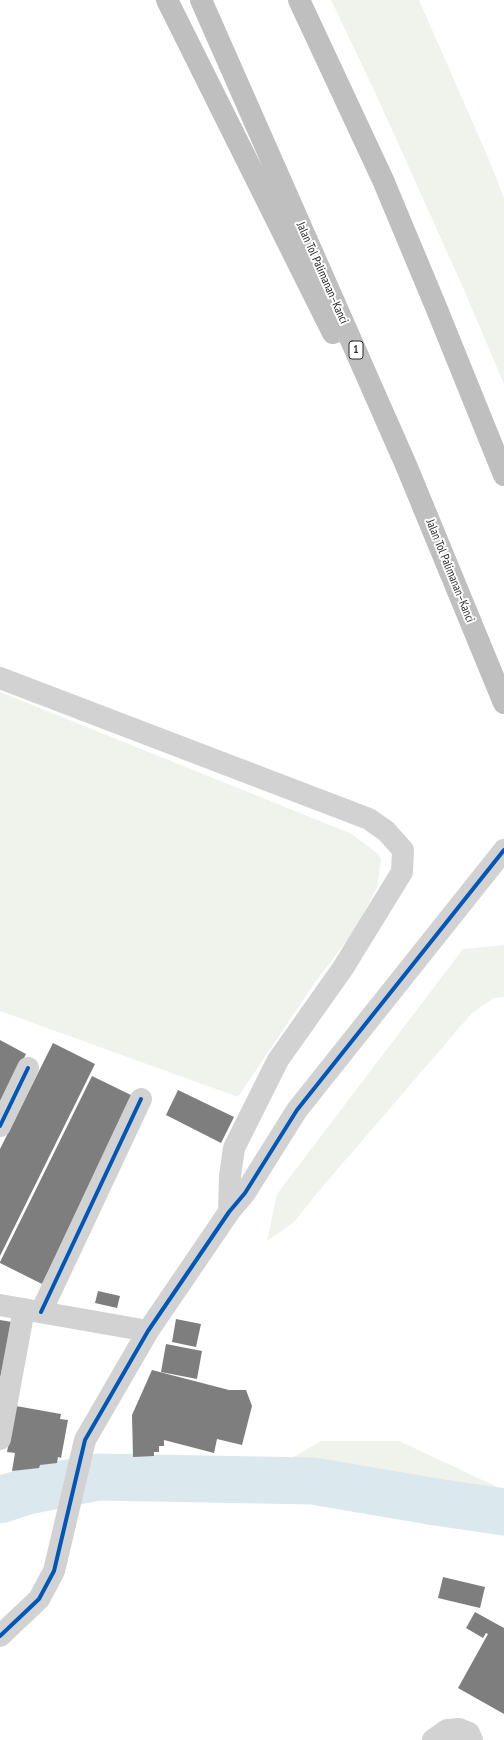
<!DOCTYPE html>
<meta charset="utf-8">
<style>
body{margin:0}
canvas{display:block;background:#fff}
</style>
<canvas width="504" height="1740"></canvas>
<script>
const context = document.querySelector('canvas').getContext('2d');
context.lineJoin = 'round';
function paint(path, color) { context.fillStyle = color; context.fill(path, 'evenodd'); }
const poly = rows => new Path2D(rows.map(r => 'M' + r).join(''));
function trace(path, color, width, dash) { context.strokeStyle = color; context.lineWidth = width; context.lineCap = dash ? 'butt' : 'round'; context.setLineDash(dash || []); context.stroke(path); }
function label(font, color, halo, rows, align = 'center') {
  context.font = font + ' "PT Sans Narrow",sans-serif'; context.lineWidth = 4; context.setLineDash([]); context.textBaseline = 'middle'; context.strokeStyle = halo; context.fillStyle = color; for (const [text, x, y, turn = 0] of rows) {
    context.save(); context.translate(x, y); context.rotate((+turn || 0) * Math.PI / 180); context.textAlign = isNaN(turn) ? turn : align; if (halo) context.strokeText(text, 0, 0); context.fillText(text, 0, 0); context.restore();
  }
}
paint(poly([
 [331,0,419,0,487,155,504,198,504,384,461,283,374,90],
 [0,692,352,834,378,854,381,859,377,888,354,931,316,981,238,1097,0,1011],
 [504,945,504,997,494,998,472,1013,324,1185,294,1222,267,1241,277,1194,463,949],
 [321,1441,399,1441,504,1490,504,1498,290,1459]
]), '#f0f3ec');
trace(poly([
 [0,1500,28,1491,98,1477,313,1481,436,1502,504,1512]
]), '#dbe8ee', 47);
paint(poly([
 [0,1040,26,1054,0,1106],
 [53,1043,95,1064,0,1256,0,1149],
 [92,1076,135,1097,42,1284,0,1263,0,1262],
 [178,1090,234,1117,221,1143,166,1115],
 [98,1291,120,1296,117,1308,95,1303],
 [176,1319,201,1324,196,1347,172,1342],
 [0,1320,12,1322,0,1379],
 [166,1344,202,1351,197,1379,161,1372],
 [152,1370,229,1390,246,1390,252,1406,242,1445,217,1439,214,1453,164,1440,164,1446,159,1446,159,1452,154,1452,154,1456,133,1457,132,1415],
 [16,1406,61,1414,60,1419,68,1420,61,1458,58,1457,57,1463,40,1465,39,1468,12,1471,15,1453,7,1452],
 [443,1577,485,1587,480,1608,438,1598],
 [475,1612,504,1628,504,1714,458,1688,488,1634,486,1633,483,1638,466,1628]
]), '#7e7e7e');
trace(poly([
 [0,678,369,819,386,831,403,850,402,872,343,968,278,1060,234,1148,230,1176,229,1212],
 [0,1126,28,1068],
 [0,1305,148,1331],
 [41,1312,141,1099],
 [0,1439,24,1309],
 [0,1636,39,1599,54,1571,85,1440,148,1331,229,1212,245,1193,297,1110,504,850],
 [433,1740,447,1730,459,1729,469,1733,472,1740]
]), '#d2d2d2', 22);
trace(poly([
 [167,0,333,333],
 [201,0,406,465,504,703],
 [299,0,383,180,436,307,504,475]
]), '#bfbfbf', 22);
trace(poly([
 [0,1126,28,1068],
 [41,1312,141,1099],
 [0,1636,39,1599,54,1571,85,1440,148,1331,229,1212,245,1193,297,1110,504,850]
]), '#0057b8', 4);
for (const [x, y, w] of [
 [356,350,14]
]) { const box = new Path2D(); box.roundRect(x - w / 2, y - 9, w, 18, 3); context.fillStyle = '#fff'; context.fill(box); trace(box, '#2d2d2d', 1); }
label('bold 11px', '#2d2d2d', null, [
 ["1",356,350]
]);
label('12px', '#2d2d2d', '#fff', [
 ["Jalan Tol Palimanan–Kanci",322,273,66],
 ["Jalan Tol Palimanan–Kanci",450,571,68]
]);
</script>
